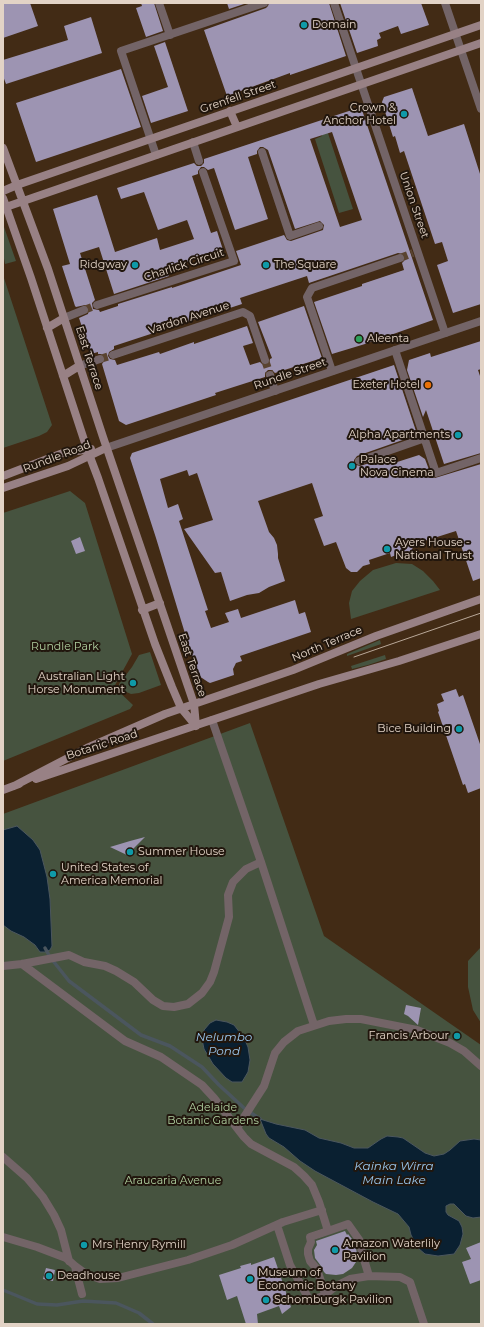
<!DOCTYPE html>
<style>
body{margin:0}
#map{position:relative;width:484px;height:1327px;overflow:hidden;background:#422b15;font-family:Montserrat,sans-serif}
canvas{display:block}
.frame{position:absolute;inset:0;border:4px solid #e2d3c6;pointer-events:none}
</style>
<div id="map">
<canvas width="484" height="1327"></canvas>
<div class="frame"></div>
</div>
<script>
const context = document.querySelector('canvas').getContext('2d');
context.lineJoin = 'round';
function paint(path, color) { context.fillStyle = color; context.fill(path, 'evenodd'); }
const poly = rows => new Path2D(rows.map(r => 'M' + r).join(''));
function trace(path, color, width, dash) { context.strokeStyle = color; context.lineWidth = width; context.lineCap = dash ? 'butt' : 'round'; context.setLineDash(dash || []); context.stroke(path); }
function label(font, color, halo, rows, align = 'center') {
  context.font = font + ' Montserrat,sans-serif'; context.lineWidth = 4; context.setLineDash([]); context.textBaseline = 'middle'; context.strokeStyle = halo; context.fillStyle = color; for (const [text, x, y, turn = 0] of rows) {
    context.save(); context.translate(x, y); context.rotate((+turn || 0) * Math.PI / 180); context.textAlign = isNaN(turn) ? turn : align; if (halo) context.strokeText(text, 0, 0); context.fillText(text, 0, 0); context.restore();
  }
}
paint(poly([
 [324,121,353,209,339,213,315,139,322,136,318,123],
 [3,227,4,227,16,261,5,264,3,253],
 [3,275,52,425,47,432,39,436,3,448],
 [70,491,85,503,132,654,114,687,133,705,130,709,3,761,3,513],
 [396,563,412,564,423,571,433,581,440,590,351,619,349,603,352,591,360,581,373,570],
 [380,640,381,644,347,656,347,654],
 [150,652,161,685,139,693,131,694,119,689,119,684,132,667,139,655],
 [385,655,386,659,368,665,352,669,351,666],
 [250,723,324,936,481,1045,481,1324,3,1324,3,814],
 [481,947,481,1023,473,1010,468,987,468,961]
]), '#46533f');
const water = poly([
 [17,826,33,840,40,850,47,877,50,899,52,946,50,950,45,952,40,952,35,945,24,937,11,931,3,925,3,830,17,826],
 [216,1020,227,1022,234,1025,244,1038,248,1047,250,1060,248,1072,242,1082,232,1082,226,1078,213,1064,204,1049,202,1039,204,1030,210,1023,216,1020],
 [260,1119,276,1124,305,1130,319,1138,341,1143,354,1148,368,1148,381,1139,387,1136,398,1137,403,1138,425,1153,434,1156,444,1154,450,1150,460,1141,474,1139,481,1140,481,1217,473,1218,466,1216,454,1204,450,1204,446,1206,446,1212,448,1215,459,1221,462,1227,463,1234,460,1245,454,1254,438,1256,425,1254,418,1248,411,1235,409,1227,398,1214,373,1202,315,1171,300,1161,284,1147,269,1138,266,1134,260,1119]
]);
paint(water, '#0a2031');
trace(water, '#4b565e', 1);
trace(poly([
 [45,948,50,957,69,981,141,1035,170,1046,202,1067,219,1085,244,1108,260,1119],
 [3,1290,37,1304,57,1305,83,1301,116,1303,139,1313,153,1324]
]), '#4b565e', 3.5);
paint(poly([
 [3,3,30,3,38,26,3,38],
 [141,3,154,3,163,31,146,37,136,8,142,6],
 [227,3,247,3,229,9],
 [269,3,329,3,346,56,290,75,290,73,227,96,204,30,266,8,268,6],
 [340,3,421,3,429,25,401,34,398,26,379,33,381,38,377,40,378,46,357,53],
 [91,17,102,53,6,84,3,76,3,60,68,40,64,26],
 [165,42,188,111,151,123,142,96,168,87,154,46],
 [121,69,141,127,36,162,16,103],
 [412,88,428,136,464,124,481,177,481,304,453,313,437,265,448,261,442,242,435,244,404,151,400,153,395,136,393,137,382,102,384,97],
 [361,107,433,320,365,344,332,354,314,302,362,286,362,284,404,270,402,263,404,261,405,257,403,254,398,253,309,283,307,276,240,298,242,304,114,346,114,349,109,352,108,356,110,359,115,360,117,365,159,352,160,354,194,342,194,344,247,326,253,343,243,346,250,365,260,362,262,364,266,365,269,363,270,359,272,358,258,322,304,306,322,358,275,373,272,370,268,370,265,373,265,377,215,393,216,395,126,425,119,421,102,364,105,360,105,357,101,354,98,354,98,352,91,354,79,318,88,314,89,308,85,305,76,307,75,306,62,266,70,264,53,209,97,195,115,252,157,238,160,250,194,239,187,220,158,230,144,192,121,199,117,188,194,163,197,166,201,166,204,163,204,159],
 [332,132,362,220,340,227,310,139],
 [260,147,263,147,268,150,295,229,320,221,324,225,323,230,291,241,287,240,284,235,236,251,241,265,172,288,172,287,118,304,118,306,100,312,99,310,93,309,92,303,95,300,80,253,99,247,114,294,169,276,166,269,223,250,217,231,211,233,192,176,198,174,198,171,201,167,204,167,208,170,214,168,235,230,268,219,248,157,257,154,257,151],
 [481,341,481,369,478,370,481,379,481,453,444,464,426,410,423,417,407,370,409,360,430,353,431,357],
 [394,365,416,431,414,436,357,456,354,460,354,463,356,465,360,466,391,456,391,464,419,455,425,459,431,475,435,478,481,464,481,578,473,581,456,531,418,543,419,544,413,547,411,552,408,555,403,556,399,554,391,557,390,553,369,560,370,564,363,566,357,572,351,572,346,568,336,542,324,546,314,519,323,516,312,483,258,501,269,532,274,538,277,545,278,554,278,558,285,581,269,587,259,593,247,595,230,601,221,572,215,573,184,529,213,520,197,473,189,476,187,470,160,479,168,508,178,504,183,519,179,521,208,610,205,611,211,628,229,622,225,613,238,609,241,618,295,600,299,614,305,612,311,632,240,656,242,661,236,663,233,669,234,675,210,683,208,682,199,676,187,640,156,538,130,458,132,453],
 [80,537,85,551,76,554,71,541],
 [456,689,459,697,463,695,481,747,481,788,468,793,465,784,463,785,438,712,439,711,437,704,444,701,441,694],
 [145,837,127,855,110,847,130,841],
 [406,1005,421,1008,418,1025,408,1016,404,1014],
 [345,1231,347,1235,348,1234,355,1243,358,1259,352,1268,343,1274,336,1275,326,1274,324,1272,321,1266,315,1258,314,1250,317,1245,316,1241],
 [481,1242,481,1280,470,1284,462,1262,471,1259,466,1248],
 [274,1257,291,1307,282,1314,279,1306,257,1314,258,1324,246,1324,237,1296,227,1300,219,1275,241,1268,240,1266,251,1263,251,1265],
 [46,1268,55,1270,53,1281,43,1279]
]), '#9d94b2');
trace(poly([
 [400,258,413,253],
 [84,310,97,305],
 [100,359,113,355],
 [265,360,270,375]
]), '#5a4430', 8, [8, 4]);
trace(poly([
 [395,350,436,473,481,458],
 [359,461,425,438],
 [212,720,261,862,314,1025],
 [22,964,125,1041,161,1057,202,1085,214,1098,237,1128,264,1086,275,1053,284,1042,298,1031,329,1021,346,1019,361,1019,417,1030,450,1043,464,1051,481,1066],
 [3,966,22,964,69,955,84,962,105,966,116,971,134,982,153,1000,163,1006,174,1007,188,1004,202,993,210,982,214,972,229,917,228,895,233,882,246,869,261,862],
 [237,1128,244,1137,251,1144,294,1167,304,1176,312,1185,319,1202,328,1231,310,1237,311,1242,308,1249,308,1254,310,1261,317,1269,325,1294],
 [3,1157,27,1178,43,1197,54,1215,61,1230,69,1261],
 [277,1225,290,1265,310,1301,323,1296,336,1286,350,1279,369,1276,400,1277,410,1282,424,1324],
 [328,1231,348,1224,360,1241,362,1253,369,1276],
 [3,1237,37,1247,66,1258,75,1266,76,1271,82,1294],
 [75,1266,86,1274,100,1279,118,1278,188,1260,232,1245,283,1222,322,1210]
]), '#736467', 8);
trace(poly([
 [159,3,170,35],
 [334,3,445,333],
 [193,142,199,161],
 [262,152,290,236,319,226],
 [156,155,121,51,264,3],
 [97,305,234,261,203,172],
 [64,318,84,310],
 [113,355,243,312,250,316,265,360],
 [79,366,100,359],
 [332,371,307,297,312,288,400,258],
 [270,375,275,391]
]), '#736467', 8);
trace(poly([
 [445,3,481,109],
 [106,448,481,321]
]), '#736467', 8);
trace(poly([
 [230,111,237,127],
 [3,148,48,269,103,437,194,704,196,726],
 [3,191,17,185,481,25],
 [3,198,31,278,87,449,98,478,155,644,172,687,181,708,196,726],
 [6,207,481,43],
 [47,328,64,318],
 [63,376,79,366],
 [3,476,63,453,91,449],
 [3,488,68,466,106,448],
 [142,610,160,603],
 [36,779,319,684,399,661,481,634],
 [14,786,87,748,165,714,293,670,376,636,481,599],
 [3,790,19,784]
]), '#988185', 8);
trace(poly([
 [354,657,481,613]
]), '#b9a899', 1);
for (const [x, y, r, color] of [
 [304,25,4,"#0f9aa8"],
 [404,114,4,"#0f9aa8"],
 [135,265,4,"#0f9aa8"],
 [266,265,4,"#0f9aa8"],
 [359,339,4,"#2e9e5b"],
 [428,385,4,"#e8710a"],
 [458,435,4,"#0f9aa8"],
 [352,466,4,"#0f9aa8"],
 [387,549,4,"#0f9aa8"],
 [133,683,4,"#0f9aa8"],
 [459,729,4,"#0f9aa8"],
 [130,852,4,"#0f9aa8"],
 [53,874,4,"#0f9aa8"],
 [457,1036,4,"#0f9aa8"],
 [84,1245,4,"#0f9aa8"],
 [335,1250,4,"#0f9aa8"],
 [49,1276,4,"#0f9aa8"],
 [250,1279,4,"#0f9aa8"],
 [266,1300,4,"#0f9aa8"]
]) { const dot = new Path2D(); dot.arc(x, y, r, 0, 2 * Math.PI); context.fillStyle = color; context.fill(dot); trace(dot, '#21160d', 1.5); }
label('11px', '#e2d3c6', '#21160d', [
 ["Domain",312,25],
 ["Crown &",396,108,"right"],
 ["Anchor Hotel",396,121,"right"],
 ["Ridgway",127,265,"right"],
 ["The Square",274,265],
 ["Aleenta",367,339],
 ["Exeter Hotel",420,385,"right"],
 ["Alpha Apartments",450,435,"right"],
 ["Palace",360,460],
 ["Nova Cinema",360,473],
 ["Ayers House -",395,543],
 ["National Trust",395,556],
 ["Australian Light",125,677,"right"],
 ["Horse Monument",125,690,"right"],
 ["Bice Building",451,729,"right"],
 ["Summer House",138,852],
 ["United States of",61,868],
 ["America Memorial",61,881],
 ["Francis Arbour",449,1036,"right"],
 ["Amazon Waterlily",343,1244],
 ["Pavilion",343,1257],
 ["Mrs Henry Rymill",92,1245],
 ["Museum of",258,1273],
 ["Economic Botany",258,1286],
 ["Deadhouse",57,1276],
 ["Schomburgk Pavilion",274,1300]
], 'left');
label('11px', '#e2d3c6', '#21160d', [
 ["Grenfell Street",238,97,-19],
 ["Union Street",414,205,71],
 ["Charlick Circuit",184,265,-18],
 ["Vardon Avenue",189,318,-18],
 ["East Terrace",89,358,72],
 ["Rundle Street",290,374,-19],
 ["Rundle Road",57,457,-21],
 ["North Terrace",327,644,-23],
 ["East Terrace",192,665,71],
 ["Botanic Road",102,745,-18]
]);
label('11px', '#b0d0a0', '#21160d', [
 ["Rundle Park",65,647],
 ["Adelaide",213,1108],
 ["Botanic Gardens",213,1121],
 ["Araucaria Avenue",173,1181]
]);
label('italic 12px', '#99c6ed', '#21160d', [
 ["Nelumbo",224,1037],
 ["Pond",224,1051],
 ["Kainka Wirra",394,1166],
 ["Main Lake",394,1180]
]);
</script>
